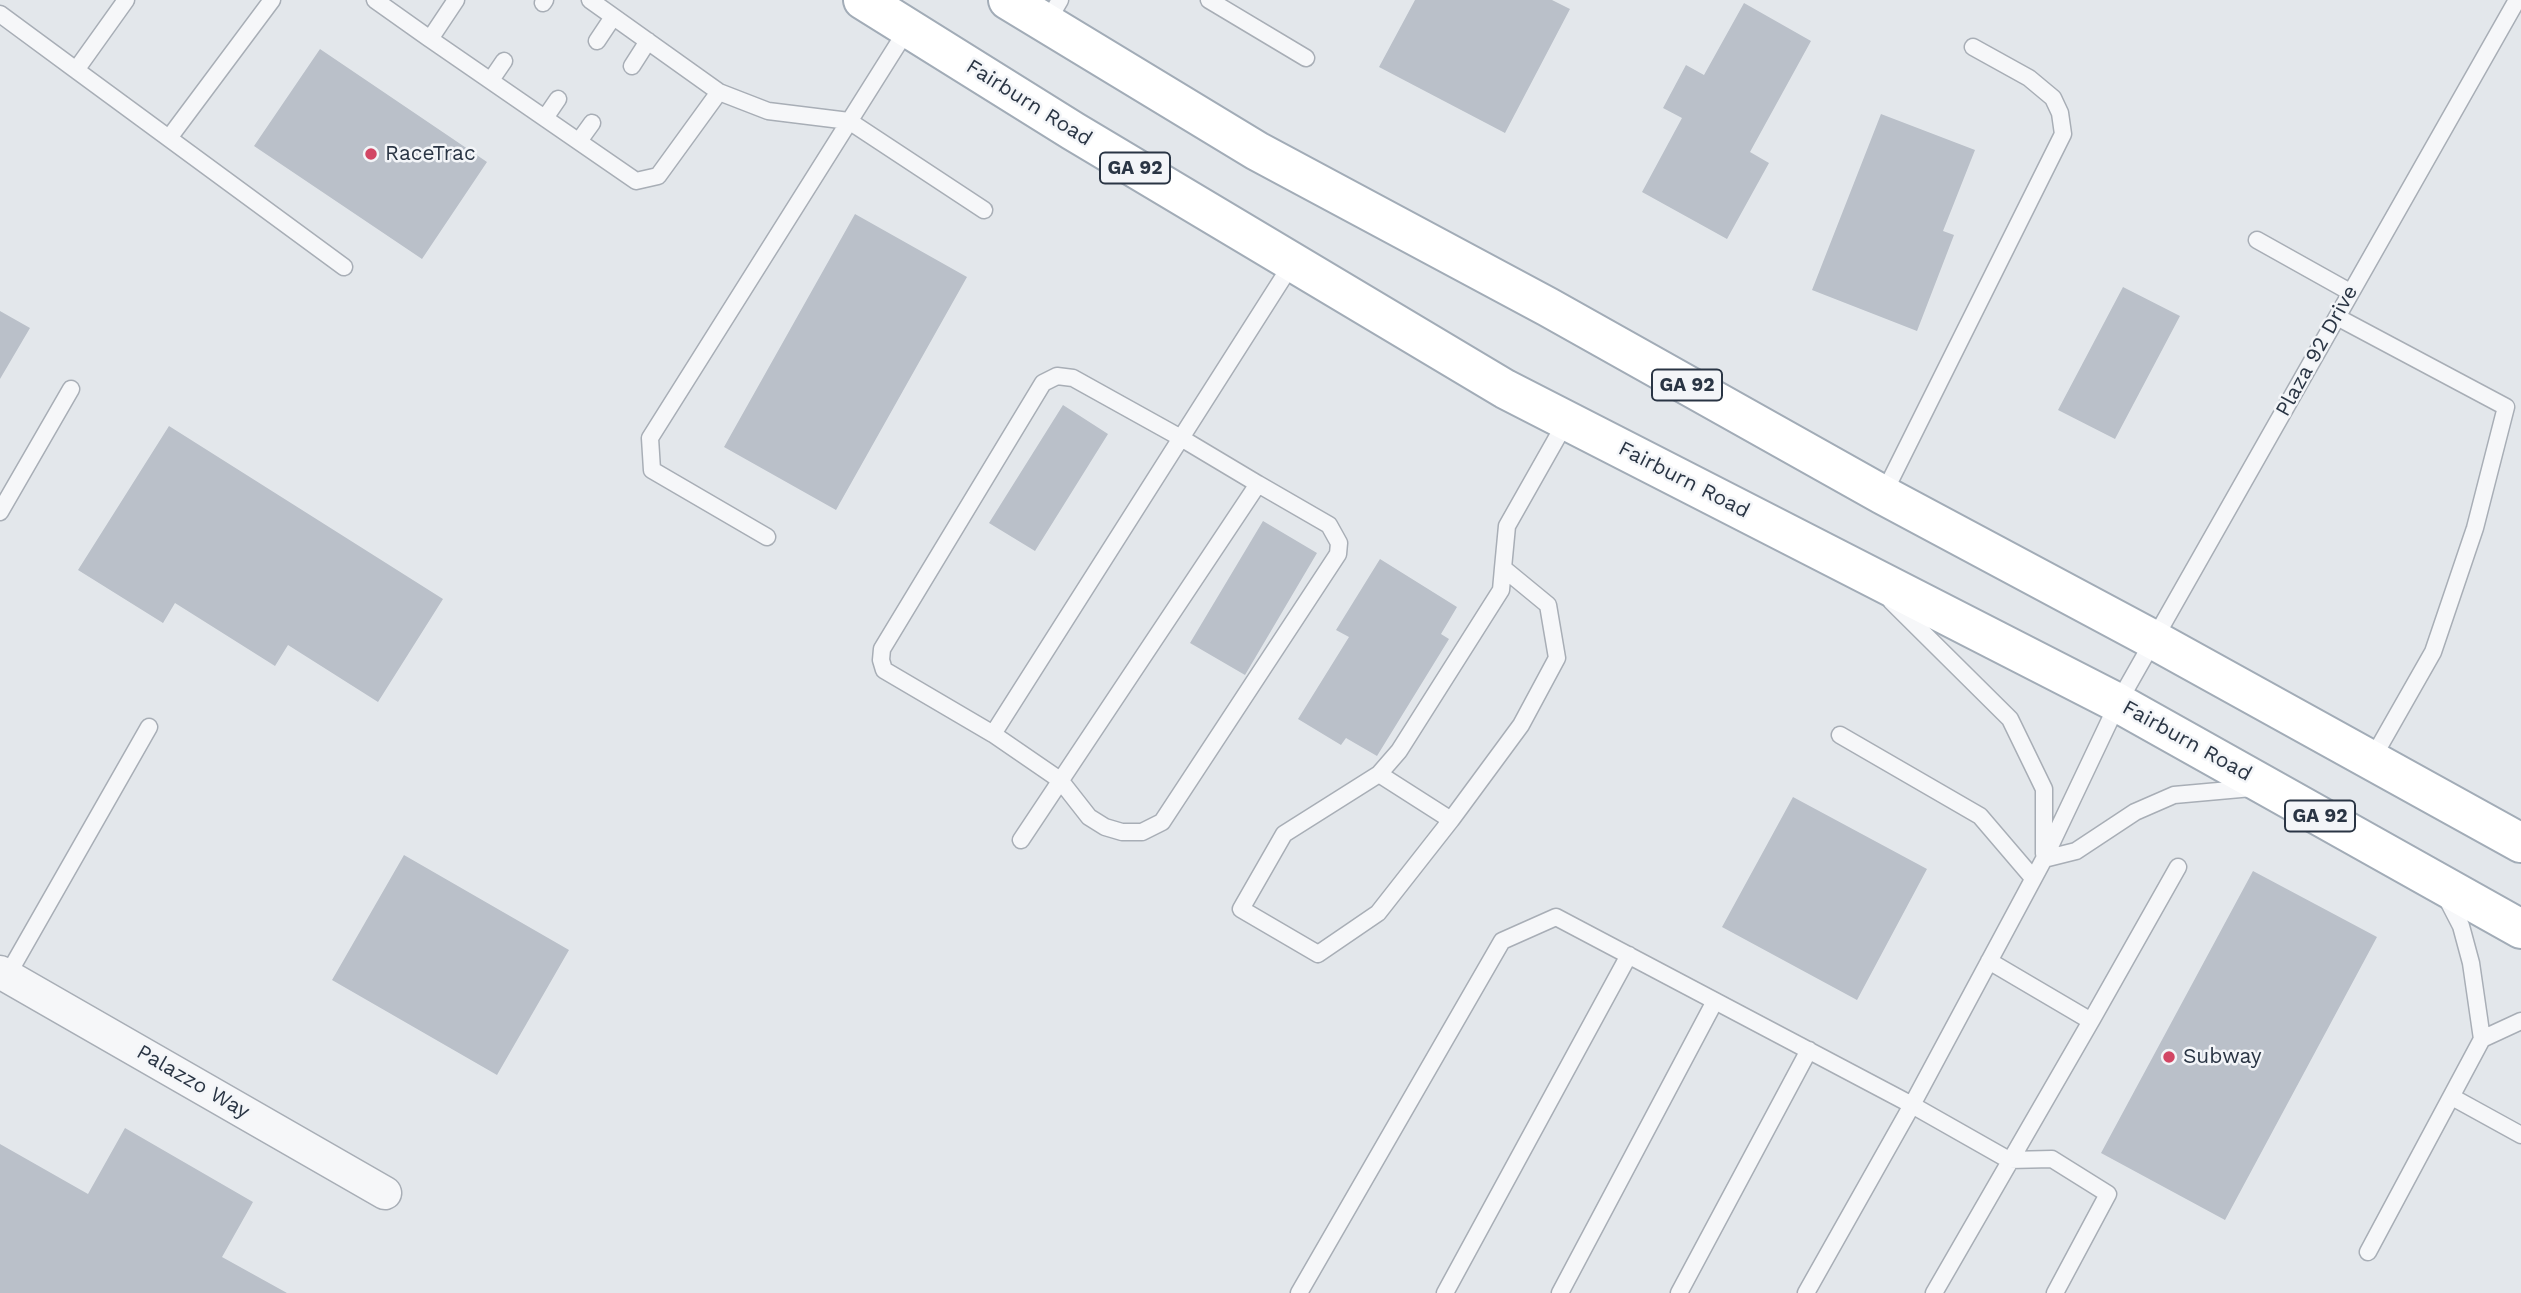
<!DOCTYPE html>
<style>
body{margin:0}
canvas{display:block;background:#e3e7eb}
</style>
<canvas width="2521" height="1293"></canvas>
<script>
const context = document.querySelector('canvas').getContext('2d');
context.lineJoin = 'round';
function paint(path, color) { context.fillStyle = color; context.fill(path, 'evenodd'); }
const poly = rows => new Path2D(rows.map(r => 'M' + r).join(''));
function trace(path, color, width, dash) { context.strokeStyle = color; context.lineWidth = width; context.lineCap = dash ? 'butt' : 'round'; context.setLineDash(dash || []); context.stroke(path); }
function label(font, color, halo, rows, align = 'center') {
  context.font = font + ' "Work Sans",sans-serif'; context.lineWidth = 5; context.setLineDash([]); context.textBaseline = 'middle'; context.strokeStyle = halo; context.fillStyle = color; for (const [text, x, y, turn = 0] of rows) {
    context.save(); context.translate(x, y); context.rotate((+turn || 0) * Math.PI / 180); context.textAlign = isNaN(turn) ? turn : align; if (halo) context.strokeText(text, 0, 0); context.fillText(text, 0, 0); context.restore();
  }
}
paint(poly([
 [1415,0,1552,0,1570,9,1505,133,1379,67],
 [1744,3,1811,41,1750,152,1769,163,1727,239,1642,192,1682,118,1663,108,1686,65,1704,75],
 [320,49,487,162,422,259,254,146],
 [1881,114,1975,150,1943,231,1954,235,1917,331,1812,290],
 [855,214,967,277,836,510,724,447],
 [2123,287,2180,316,2115,439,2058,410],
 [0,311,30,328,0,379],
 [1063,405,1108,434,1035,551,989,523],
 [169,426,443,599,378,702,288,645,275,666,175,603,163,623,78,570],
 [1263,521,1317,553,1245,675,1190,643],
 [1380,559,1457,607,1441,634,1449,639,1377,756,1346,738,1341,745,1298,719,1349,637,1336,630],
 [1793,797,1927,869,1857,1000,1722,927],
 [404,855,569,950,497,1075,332,980],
 [2253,871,2377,937,2225,1220,2101,1153],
 [125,1128,253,1202,222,1257,287,1293,0,1293,0,1144,88,1194]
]), '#bac0c9');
const lane = poly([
 [375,0,430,39,456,0],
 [590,0,719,92,768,111,849,121,984,210],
 [1209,0,1306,58],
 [543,3,545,0],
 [0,14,76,70,126,0],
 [1046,24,1060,0],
 [430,39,636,181,658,176,719,92],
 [597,41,613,17],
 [632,66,648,41],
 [76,70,344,267],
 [491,80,504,61],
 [545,118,558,99],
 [169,138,272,0],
 [579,141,592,123],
 [2257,240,2350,292],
 [2337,317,2506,407,2475,528,2433,652,2371,761],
 [1883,495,2063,134,2060,113,2053,98,2029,78,1973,47],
 [0,512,71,389],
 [767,537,652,470,650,438,908,28],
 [1503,568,1548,605,1557,658,1521,725,1451,820,1378,913,1318,954,1241,909,1284,834,1379,774,1399,751,1501,590,1503,568,1507,526,1567,420],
 [1891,601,2010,719,2044,789,2044,854],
 [993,734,1060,780,1089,817,1105,827,1122,832,1142,832,1162,822,1338,554,1339,543,1329,525,1258,484],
 [1840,735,1980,816,2033,878],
 [1379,774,1451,820],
 [1021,840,1258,484,1181,438,1073,378,1057,376,1043,383,882,649,881,660,884,670,993,734,1181,438,1293,262],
 [2044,859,2076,851,2135,812,2174,795,2252,788],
 [2446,897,2461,926,2471,963,2482,1039],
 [7,976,149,727],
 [2091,1021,2178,867],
 [2452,1097,2521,1135],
 [2368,1252,2482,1039,2521,1021],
 [1299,1293,1502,941,1556,917,1912,1105,1806,1293],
 [1445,1293,1629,955],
 [1560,1293,1715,1001],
 [1679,1293,1809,1050],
 [1934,1293,2091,1021,1989,961],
 [2055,1293,2108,1194,2052,1159,2009,1160,1912,1105,2044,859,2118,703,2517,0]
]);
const street = poly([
 [0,972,385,1193]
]);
const primary = poly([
 [863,0,1073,131,1505,389,2118,703,2521,929],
 [1008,0,1257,151,1548,307,1883,495,2154,640,2521,843]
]);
trace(lane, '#a8aeb6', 19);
trace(street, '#a8aeb6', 35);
trace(primary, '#a2acb7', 42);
trace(lane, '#f6f7f9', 16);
trace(street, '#f6f7f9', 32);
trace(primary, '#fff', 38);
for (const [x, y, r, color] of [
 [371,154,7,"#d24664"],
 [2169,1057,7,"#d24664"]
]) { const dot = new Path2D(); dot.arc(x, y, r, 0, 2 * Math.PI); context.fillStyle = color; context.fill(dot); trace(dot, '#f3f5f8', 2.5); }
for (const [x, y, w] of [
 [1135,168,70],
 [1687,385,70],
 [2320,816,70]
]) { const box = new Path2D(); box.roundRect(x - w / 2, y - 15.5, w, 31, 5); context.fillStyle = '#f3f5f8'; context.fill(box); trace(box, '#2a3544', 2); }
label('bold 19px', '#2a3544', null, [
 ["GA 92",1135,168],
 ["GA 92",1687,385],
 ["GA 92",2320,816]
]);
label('21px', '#2a3544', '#f3f5f8', [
 ["Fairburn Road",1029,103,32],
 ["Plaza 92 Drive",2317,351,-61],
 ["Fairburn Road",1684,480,27],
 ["Fairburn Road",2187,741,29],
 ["Palazzo Way",193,1082,30]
]);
label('21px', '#2a3544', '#f3f5f8', [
 ["RaceTrac",385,154],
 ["Subway",2183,1057]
], 'left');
</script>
